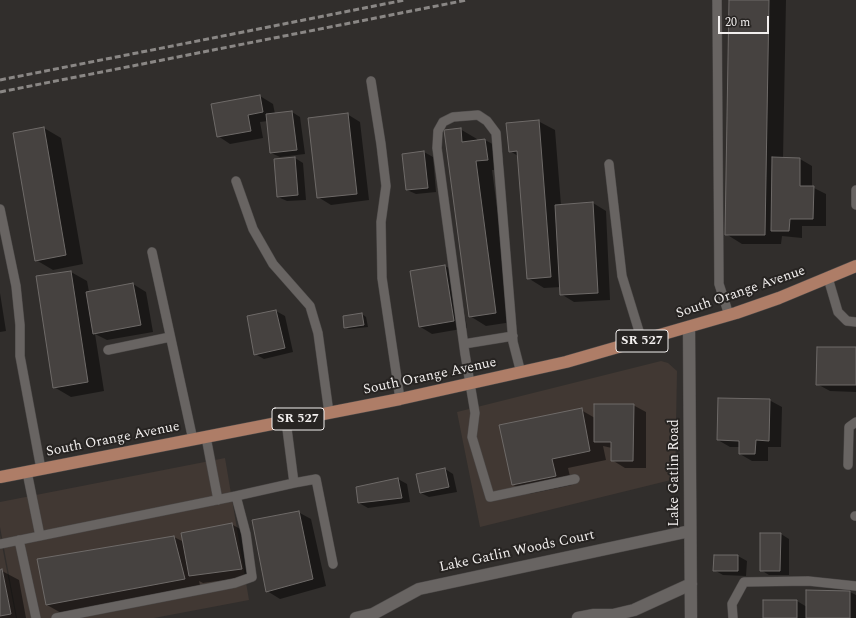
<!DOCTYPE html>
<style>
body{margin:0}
#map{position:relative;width:856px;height:618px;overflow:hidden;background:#312e2c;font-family:Spectral,serif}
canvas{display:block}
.scale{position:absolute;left:718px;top:16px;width:51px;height:18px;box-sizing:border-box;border:2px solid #f2efee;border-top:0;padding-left:5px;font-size:12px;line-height:14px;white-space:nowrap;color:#f2efee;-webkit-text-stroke:3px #272422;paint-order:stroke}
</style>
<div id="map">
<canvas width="856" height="618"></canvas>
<div class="scale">20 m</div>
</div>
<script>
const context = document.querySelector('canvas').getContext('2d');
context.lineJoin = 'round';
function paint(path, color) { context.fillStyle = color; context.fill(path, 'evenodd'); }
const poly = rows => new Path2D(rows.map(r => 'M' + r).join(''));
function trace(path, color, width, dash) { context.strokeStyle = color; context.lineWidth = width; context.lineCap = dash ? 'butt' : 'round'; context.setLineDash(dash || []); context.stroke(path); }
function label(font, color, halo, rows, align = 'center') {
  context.font = font + ' Spectral,serif'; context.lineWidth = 4; context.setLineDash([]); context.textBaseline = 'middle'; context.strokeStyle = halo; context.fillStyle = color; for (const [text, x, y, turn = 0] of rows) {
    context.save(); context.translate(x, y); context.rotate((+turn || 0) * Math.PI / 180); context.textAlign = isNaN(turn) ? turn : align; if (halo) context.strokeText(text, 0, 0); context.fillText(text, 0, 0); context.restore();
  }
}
paint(poly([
 [661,361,668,363,677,371,675,479,480,527,457,412],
 [225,458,249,600,154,618,17,618,0,527,0,502],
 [0,535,16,618,0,618]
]), '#413833');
paint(poly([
 [730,0,786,0,783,159,800,159,812,166,812,187,826,194,826,226,802,226,802,238,782,236,781,244,742,244,726,234],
 [260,96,273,104,275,114,292,112,300,117,305,154,280,157,271,153,268,121,260,122,263,138,230,144,218,136,212,105],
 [347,114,360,122,369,200,331,205,318,197],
 [538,121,555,130,561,205,593,203,606,211,610,300,574,302,561,294,561,287,544,288,528,278,518,156,510,151],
 [44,128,61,138,83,264,53,270,36,260],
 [460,129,477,139,477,141,485,140,502,149,504,169,492,170,512,322,486,326,470,316],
 [424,152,433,157,436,192,416,194,407,190,403,155],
 [295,158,303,163,306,200,287,201,278,197],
 [445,266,458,273,467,328,432,334,419,326,411,272],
 [71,272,87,281,89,292,133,284,146,292,153,332,107,340,95,334,104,391,71,397,54,387],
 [0,293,6,331,0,332],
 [276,311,285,316,293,352,264,359,255,354],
 [362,314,366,317,368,327,349,329,345,327],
 [856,348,856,392,830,391,817,384],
 [769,400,782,407,781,447,768,447,768,461,752,461,740,454,740,447,730,447,718,440],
 [633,405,646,412,646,468,625,468,612,460,612,448,603,446,606,460,568,468,572,485,529,494,512,484,581,410,595,418],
 [445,469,453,474,457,492,429,497,421,493],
 [398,479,407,484,410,502,368,508,359,503],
 [298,512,311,519,326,586,280,599,267,591],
 [231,524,244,531,254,576,203,583,199,581,201,589,63,614,47,605,174,537,184,542],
 [781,534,789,539,789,575,769,575,761,570],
 [715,556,738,556,747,561,746,576,723,575,714,570],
 [0,571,2,571,19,580,26,618,0,618],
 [807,591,850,592,856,595,856,618,764,618,797,601,807,607]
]), '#0007');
const building = poly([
 [729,0,769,0,765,235,725,235,729,0],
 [260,95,263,112,248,115,251,131,217,137,211,104,260,95],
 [292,111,297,150,270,153,266,114,292,111],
 [348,113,357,194,317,198,308,118,348,113],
 [539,120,551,277,527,279,517,151,509,152,506,123,539,120],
 [44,127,66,255,35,261,13,133,44,127],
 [461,128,462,142,485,139,488,160,476,161,496,313,469,317,444,130,461,128],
 [424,151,428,188,406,190,402,154,424,151],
 [295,157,298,195,277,197,274,159,295,157],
 [772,157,800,158,800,186,814,186,813,219,790,219,789,231,771,231,772,157],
 [593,202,598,293,560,295,555,205,593,202],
 [445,265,454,321,419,327,410,271,445,265],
 [71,271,88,382,53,388,36,276,71,271],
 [133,283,141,325,93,334,86,292,133,283],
 [276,310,285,348,254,355,247,316,276,310],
 [362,313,364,325,344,328,343,316,362,313],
 [817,347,856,347,856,385,816,385,817,347],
 [718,398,770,399,769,441,756,440,755,454,739,454,739,441,717,440,718,398],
 [594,404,634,404,633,461,611,461,611,442,594,442,594,404],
 [582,408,590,451,552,459,556,476,512,485,499,425,582,408],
 [445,468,449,487,420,493,416,474,445,468],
 [398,478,402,498,358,503,356,487,398,478],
 [299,511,313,579,266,592,252,520,299,511],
 [232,523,242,569,189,576,181,533,232,523],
 [760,533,781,533,780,571,760,571,760,533],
 [174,536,185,579,46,605,37,559,174,536],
 [714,555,738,555,738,571,713,571,714,555],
 [2,569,11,614,0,616,0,570,2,569],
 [806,590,850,591,850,618,806,618,806,590],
 [763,600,797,600,797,618,763,618,763,600]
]);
paint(building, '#464240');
trace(building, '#6e6a68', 1);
const lane = poly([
 [717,0,719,284,729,315],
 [371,81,381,144,386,186,381,222,382,278,400,399],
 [609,164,622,276,642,341],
 [236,181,253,229,273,264,310,306,318,333,329,413],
 [856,190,856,205],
 [0,209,16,286,20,325,20,356,41,469],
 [152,252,193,440],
 [828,278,838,312,847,321,856,322],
 [464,344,513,336],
 [108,350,170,337],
 [521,373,513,342,496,133,487,121,478,115,453,117,443,122,438,131,437,148,465,354,475,413,472,437,490,497,575,479],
 [206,437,218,500],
 [848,465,849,427,856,422],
 [27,472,40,536],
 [294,483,316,479,333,564],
 [236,496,294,483,286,421],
 [855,516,856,516],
 [19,540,36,618],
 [0,544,236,496,246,534,252,577,235,583,56,618],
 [733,618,732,604,744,582,808,581,856,586]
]);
const street = poly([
 [689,327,691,618],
 [356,618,373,614,419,589,690,531],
 [578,618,594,615,613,615,634,610,691,584]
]);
const primary = poly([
 [0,477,400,399,566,362,736,313,779,298,856,266]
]);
trace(lane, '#4d4a49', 10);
trace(street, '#4d4a49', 13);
trace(primary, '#4d4a49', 13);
trace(lane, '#686462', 9);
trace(street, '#686462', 12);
trace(primary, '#ae7d67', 12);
trace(poly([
 [0,80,405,0],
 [0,92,467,0]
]), '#8a8785', 3, [6, 3]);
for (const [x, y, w] of [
 [642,341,52],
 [298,419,52]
]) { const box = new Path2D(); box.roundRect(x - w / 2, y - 11, w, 22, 3); context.fillStyle = '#272422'; context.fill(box); trace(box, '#f2efee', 1); }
label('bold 13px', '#f2efee', null, [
 ["SR 527",642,341],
 ["SR 527",298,419]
]);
label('14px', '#f2efee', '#272422', [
 ["South Orange Avenue",741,293,-19],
 ["South Orange Avenue",430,377,-12],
 ["South Orange Avenue",113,440,-11],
 ["Lake Gatlin Road",675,473,-90],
 ["Lake Gatlin Woods Court",517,552,-12]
]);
</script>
